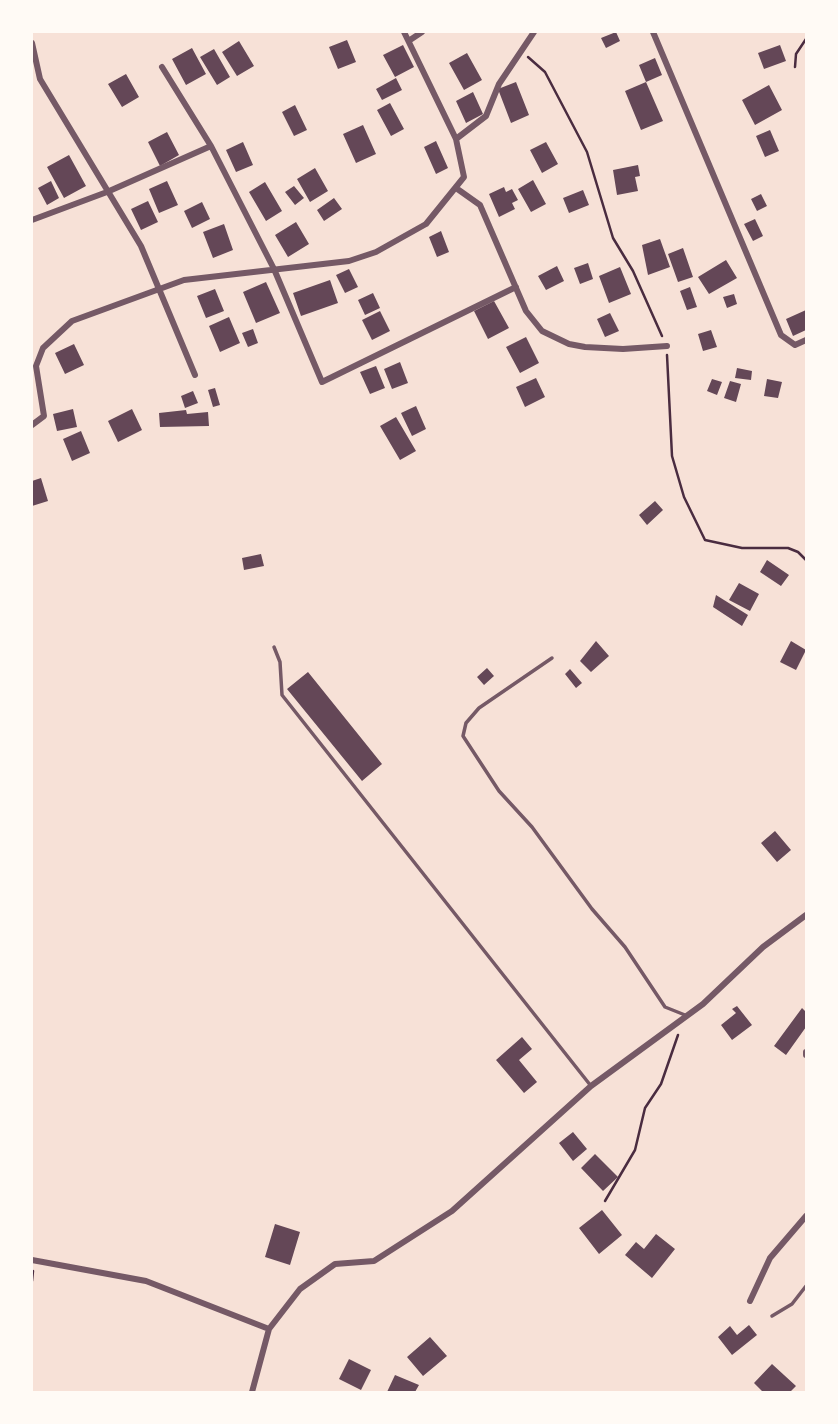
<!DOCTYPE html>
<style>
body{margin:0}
#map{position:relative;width:838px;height:1424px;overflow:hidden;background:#f7e1d7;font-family:Overpass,sans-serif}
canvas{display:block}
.frame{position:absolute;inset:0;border:33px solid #fffaf5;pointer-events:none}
</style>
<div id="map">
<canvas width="838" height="1424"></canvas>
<div class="frame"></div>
</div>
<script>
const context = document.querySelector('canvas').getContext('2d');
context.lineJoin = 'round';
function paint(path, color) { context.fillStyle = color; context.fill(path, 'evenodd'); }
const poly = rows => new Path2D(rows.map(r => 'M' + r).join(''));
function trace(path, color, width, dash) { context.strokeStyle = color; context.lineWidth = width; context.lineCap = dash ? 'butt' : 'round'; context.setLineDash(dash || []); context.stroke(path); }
paint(poly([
 [616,32,620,41,606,48,601,38],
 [347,40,356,62,338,69,329,47],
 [239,41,254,66,237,76,222,52],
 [403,45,414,67,395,77,383,55],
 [780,45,786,61,764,69,758,53],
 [192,48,206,74,186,85,172,59],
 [214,49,230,77,217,85,200,57],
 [467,53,482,80,464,90,449,63],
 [655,58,662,75,646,82,639,65],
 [126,74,139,97,122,107,108,84],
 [396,78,402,90,382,100,376,89],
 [516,82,529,115,511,123,498,89],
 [646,82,663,121,641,130,625,91],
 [769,85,782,110,755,125,742,100],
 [473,92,483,114,466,123,456,101],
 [390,103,404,129,391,136,377,110],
 [295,105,307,130,294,136,282,112],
 [363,125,376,154,356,163,343,134],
 [770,130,779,151,765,157,756,136],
 [167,132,179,155,160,166,148,142],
 [436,141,448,168,436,174,424,147],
 [243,142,253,165,236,172,226,150],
 [546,142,558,164,542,173,530,150],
 [69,155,86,186,64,198,47,167],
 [638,165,640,176,635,177,638,191,617,195,613,170],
 [315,168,328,191,310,202,297,179],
 [533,180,546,204,531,212,518,189],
 [51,181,59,198,47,205,38,188],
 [167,181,178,205,159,213,149,189],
 [265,182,282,211,266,221,249,192],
 [294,186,304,198,295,205,285,192],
 [504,187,506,192,512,189,518,200,512,203,515,209,499,217,489,194],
 [583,190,589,205,569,213,563,198],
 [761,194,767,206,757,211,751,199],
 [334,198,342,209,324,221,317,210],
 [148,201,158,222,141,230,131,209],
 [202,202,210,219,192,228,184,211],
 [755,219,763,236,753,241,744,224],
 [296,222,309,244,288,257,275,235],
 [224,224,233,250,213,258,203,232],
 [441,231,449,252,437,257,429,237],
 [660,239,670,267,648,275,642,245],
 [683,248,693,277,678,282,668,254],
 [726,260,737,278,709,294,698,277],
 [588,263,593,279,580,284,574,268],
 [557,266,564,281,546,290,538,276],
 [620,267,631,294,609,303,599,276],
 [349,269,358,287,345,293,336,275],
 [330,280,338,303,301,316,293,293],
 [266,282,280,313,256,323,243,292],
 [690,287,697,307,687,310,680,291],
 [215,289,224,311,206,318,197,296],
 [373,293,380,308,365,315,358,300],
 [734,294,737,304,727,308,723,297],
 [494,301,509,328,488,339,474,311],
 [806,310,806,330,793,336,786,319],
 [380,311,390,331,372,340,362,320],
 [610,313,619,331,605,337,597,319],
 [229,317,240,343,220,352,209,326],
 [253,329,258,343,248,347,242,333],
 [711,330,717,347,703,351,698,334],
 [526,337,539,363,520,373,506,347],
 [74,344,84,365,65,374,55,353],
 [400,362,408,383,392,389,384,369],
 [376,366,385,388,370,394,360,372],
 [737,368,752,371,751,380,735,378],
 [536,378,545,397,525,407,516,387],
 [712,379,722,382,717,395,707,391],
 [767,379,782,382,778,398,764,396],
 [730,381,741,384,736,402,724,398],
 [215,388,220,405,213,407,208,390],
 [193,391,198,403,185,408,181,396],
 [416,406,426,429,412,436,401,413],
 [73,409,77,427,57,431,53,414],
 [132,409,142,430,118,442,108,421],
 [186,410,187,414,208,412,209,426,160,427,159,413],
 [396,417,416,451,400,460,380,426],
 [81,431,90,453,72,461,63,439],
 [41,478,48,501,32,506,32,481],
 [655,501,663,510,647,525,639,515],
 [261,554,264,566,244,570,242,558],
 [767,560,789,575,781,586,760,572],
 [739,583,759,594,750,611,729,600],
 [716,595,748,615,742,626,713,607],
 [596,641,609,656,591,672,580,661],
 [791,641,806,650,796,670,780,662],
 [487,668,494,676,484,685,477,677],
 [570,669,582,683,576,688,565,674],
 [308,672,382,764,362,781,287,689],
 [775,831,791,850,777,862,761,843],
 [737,1006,752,1025,732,1040,721,1025,736,1013,732,1009],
 [802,1008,806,1012,806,1027,786,1055,774,1046],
 [522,1037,532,1049,519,1060,537,1082,524,1093,496,1060],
 [573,1132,587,1149,573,1161,559,1143],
 [595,1154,618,1177,603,1191,581,1168],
 [602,1210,622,1235,599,1254,579,1228],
 [275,1224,300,1232,290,1265,265,1257],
 [656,1234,675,1249,652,1278,625,1255,636,1242,644,1249],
 [749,1325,757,1335,732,1355,718,1337,730,1326,737,1335],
 [430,1337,447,1356,423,1376,407,1357],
 [349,1359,371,1370,361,1390,339,1379],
 [772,1364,796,1386,790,1392,763,1392,754,1383],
 [395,1375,419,1385,415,1392,387,1392]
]), '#644757');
trace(poly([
 [528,57,545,72,587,152,613,238,633,271,662,336],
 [795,67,796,54,806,39],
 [667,355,672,456,684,497,705,540,742,548,788,548,798,552,806,560],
 [605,1201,635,1150,645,1108,661,1084,678,1035],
 [32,1281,33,1271]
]), '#4a2c40', 2.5);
trace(poly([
 [274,647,280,662,282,695,591,1086],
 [552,658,479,708,466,723,463,736,499,791,532,827,592,909,625,947,665,1007,685,1015],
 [772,1316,792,1304,806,1286]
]), '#755966', 3.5);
trace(poly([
 [404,32,456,139],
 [653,32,781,335,795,345,806,340],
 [410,40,422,32],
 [32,43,40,79,141,246,195,375],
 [162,67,211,146,274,269,322,382,516,287],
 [456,188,480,205,526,311,542,331,569,344,585,347,623,349,667,346],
 [32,220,107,192,211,146],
 [32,425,44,416,36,366,43,348,72,321,184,280,349,261,376,252,426,224,464,177,456,139,486,116,499,84,534,32],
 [806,1052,806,1055],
 [32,1260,146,1281,269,1329,300,1289,335,1264,374,1261,452,1211,591,1086,703,1004,763,947,806,915],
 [750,1301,770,1258,806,1216],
 [252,1392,269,1329]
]), '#755966', 6);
</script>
